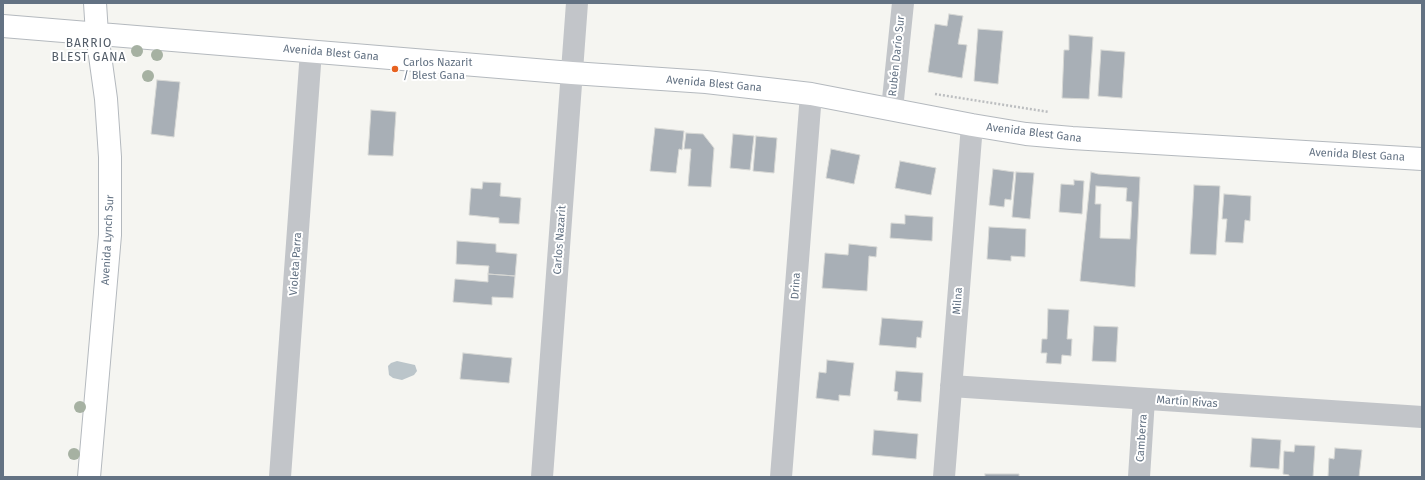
<!DOCTYPE html>
<meta charset="utf-8">
<style>
body{margin:0}
#map{position:relative;width:1425px;height:480px;overflow:hidden;background:#f5f5f1;font-family:"Fira Sans",sans-serif}
canvas{display:block}
.frame{position:absolute;inset:0;border:4px solid #637283;pointer-events:none}
</style>
<div id="map">
<canvas width="1425" height="480"></canvas>
<div class="frame"></div>
</div>
<script>
const context = document.querySelector('canvas').getContext('2d');
context.lineJoin = 'round';
function paint(path, color) { context.fillStyle = color; context.fill(path, 'evenodd'); }
const poly = rows => new Path2D(rows.map(r => 'M' + r).join(''));
function trace(path, color, width, dash) { context.strokeStyle = color; context.lineWidth = width; context.lineCap = dash ? 'butt' : 'round'; context.setLineDash(dash || []); context.stroke(path); }
function label(font, color, halo, rows, align = 'center') {
  context.font = font + ' "Fira Sans",sans-serif'; context.lineWidth = 4; context.setLineDash([]); context.textBaseline = 'middle'; context.strokeStyle = halo; context.fillStyle = color; for (const [text, x, y, turn = 0] of rows) {
    context.save(); context.translate(x, y); context.rotate((+turn || 0) * Math.PI / 180); context.textAlign = isNaN(turn) ? turn : align; if (halo) context.strokeText(text, 0, 0); context.fillText(text, 0, 0); context.restore();
  }
}
paint(poly([
 [397,361,415,365,417,371,414,375,402,380,393,378,389,375,388,366,391,363]
]), '#bbc5ca');
const building = poly([
 [949,14,963,16,958,44,967,45,962,78,928,72,935,24,947,26,949,14],
 [978,29,1003,31,998,84,974,81,978,29],
 [1069,35,1093,37,1089,99,1062,98,1064,50,1069,50,1069,35],
 [1101,50,1125,52,1122,98,1098,96,1101,50],
 [157,80,180,82,174,137,151,134,157,80],
 [371,110,396,112,393,156,368,155,371,110],
 [655,128,684,131,682,150,679,149,676,173,650,171,655,128],
 [686,133,703,134,714,148,711,187,688,186,691,149,684,149,686,133],
 [733,134,754,136,750,170,730,168,733,134],
 [756,136,777,138,774,173,753,171,756,136],
 [831,149,860,155,854,184,826,178,831,149],
 [900,161,936,168,931,195,895,188,900,161],
 [993,169,1014,172,1011,200,1005,199,1004,207,989,205,993,169],
 [1016,172,1034,173,1030,219,1012,217,1016,172],
 [1091,172,1098,174,1140,177,1135,287,1080,281,1091,172],
 [1074,180,1084,181,1082,214,1059,212,1061,184,1074,185,1074,180],
 [483,182,501,183,500,196,521,198,519,224,499,223,499,218,469,215,471,188,482,189,483,182],
 [1194,185,1220,186,1216,255,1190,254,1194,185],
 [1096,186,1127,188,1126,201,1132,202,1130,239,1100,238,1101,204,1095,204,1096,186],
 [1224,194,1251,196,1250,221,1245,220,1243,243,1225,242,1227,219,1222,219,1224,194],
 [905,215,933,217,932,241,890,238,891,223,905,224,905,215],
 [989,227,1026,229,1025,257,1011,256,1011,261,987,259,989,227],
 [457,241,496,244,496,252,517,254,515,276,488,274,489,266,456,264,457,241],
 [849,244,877,247,876,257,869,256,867,291,822,288,825,253,848,255,849,244],
 [488,274,515,276,513,298,492,297,492,305,453,302,455,279,488,282,488,274],
 [1048,309,1069,310,1067,339,1072,339,1071,356,1062,355,1061,364,1046,363,1047,353,1041,353,1042,339,1047,339,1048,309],
 [882,318,923,321,921,338,917,337,916,348,879,345,882,318],
 [1094,326,1118,327,1116,362,1092,361,1094,326],
 [463,353,512,358,509,383,460,379,463,353],
 [827,360,854,363,850,396,839,395,839,401,816,398,819,372,826,373,827,360],
 [896,371,923,373,921,402,897,400,898,392,894,391,896,371],
 [874,430,918,434,916,459,872,455,874,430],
 [1252,438,1281,440,1279,469,1250,467,1252,438],
 [1295,445,1315,446,1313,477,1289,477,1289,475,1283,474,1284,451,1294,452,1295,445],
 [1335,448,1362,450,1359,477,1328,477,1329,458,1334,459,1335,448],
 [985,474,1019,474,1019,477,985,477,985,474]
]);
paint(building, '#a8afb6');
trace(building, '#d6d7d4', 1);
const secondary = poly([
 [3,26,572,73,706,82,811,94,972,125,1026,134,1072,138,1422,159],
 [89,477,110,235,110,157,106,99,97,34,95,3]
]);
trace(secondary, '#b4b9be', 24);
trace(poly([
 [935,94,1049,112]
]), '#bcbec0', 2.5, [2, 2]);
trace(poly([
 [892,109,903,3],
 [951,386,1422,417],
 [280,477,311,51],
 [542,477,577,3],
 [781,477,811,94],
 [944,477,972,125],
 [1139,477,1144,399]
]), '#c2c5c9', 22);
trace(secondary, '#fff', 22);
context.fillStyle = '#a6b1a2';
for (const [x, y] of [
 [137,51],
 [157,55],
 [148,76],
 [80,407],
 [74,454]
]) { context.beginPath(); context.arc(x, y, 6, 0, 2 * Math.PI); context.fill(); }
for (const [x, y, r, color] of [
 [395,69,4,"#e76220"]
]) { const dot = new Path2D(); dot.arc(x, y, r, 0, 2 * Math.PI); context.fillStyle = color; context.fill(dot); trace(dot, '#fff', 1.5); }
label('11px', '#637283', '#fff', [
 ["Avenida Blest Gana",331,53,5],
 ["Rubén Darío Sur",897,56,-84],
 ["Avenida Blest Gana",714,84,5],
 ["Avenida Blest Gana",1034,133,7],
 ["Avenida Blest Gana",1357,155,3],
 ["Avenida Lynch Sur",108,240,-87],
 ["Carlos Nazarit",560,240,-86],
 ["Violeta Parra",296,264,-86],
 ["Drina",796,286,-86],
 ["Milna",958,301,-86],
 ["Martín Rivas",1187,402,4],
 ["Camberra",1142,438,-86]
]);
label('11px', '#637283', '#fff', [
 ["Carlos Nazarit",403,63],
 ["/ Blest Gana",403,76]
], 'left');
context.letterSpacing = '1px';
label('12px', '#525c68', '#fff', [
 ["BARRIO",89,44],
 ["BLEST GANA",89,58]
]);
context.letterSpacing = '0px';
</script>
